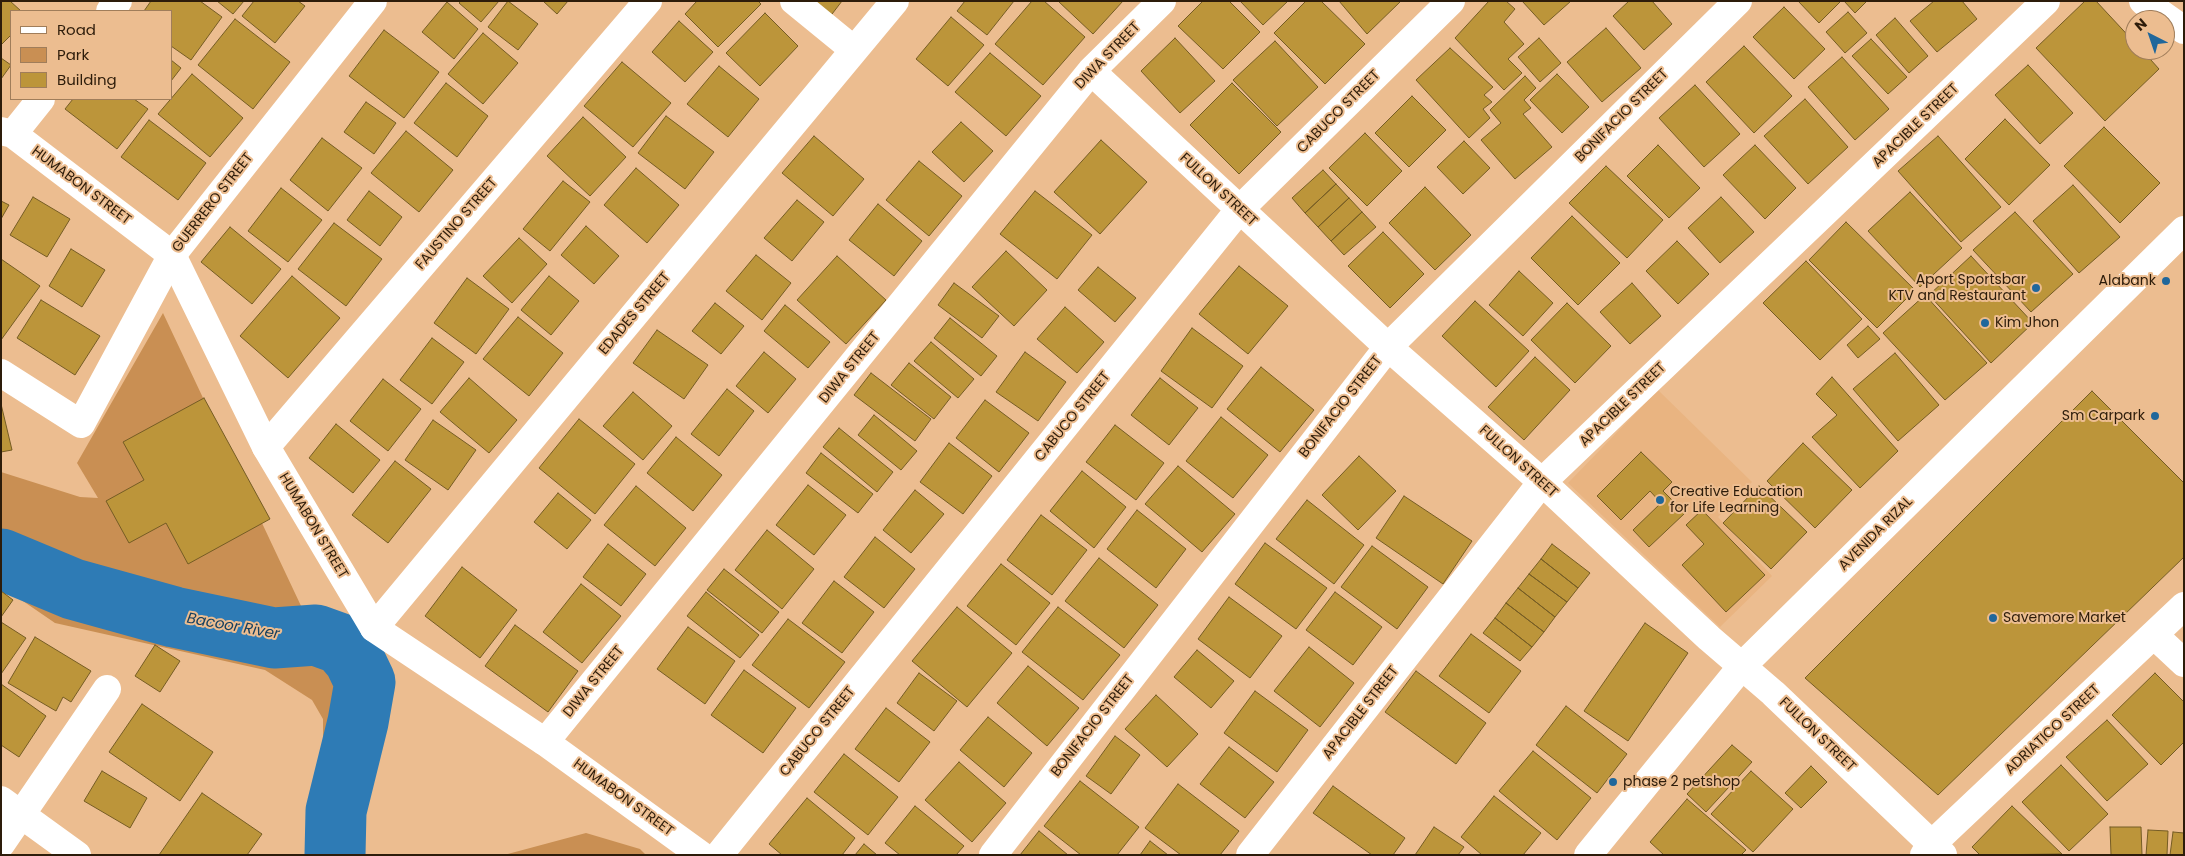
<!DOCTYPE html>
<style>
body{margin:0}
#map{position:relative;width:2185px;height:856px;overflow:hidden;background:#ecbd90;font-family:Poppins,sans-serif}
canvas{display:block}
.frame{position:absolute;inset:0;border:2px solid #2d1c0a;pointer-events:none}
.legend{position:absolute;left:10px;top:10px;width:162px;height:90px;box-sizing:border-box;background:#ecbd90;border:1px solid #a07d5a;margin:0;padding:6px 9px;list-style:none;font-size:15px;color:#2d1c0a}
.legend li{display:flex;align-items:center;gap:10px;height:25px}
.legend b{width:25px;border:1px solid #a07d5a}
.north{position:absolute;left:2125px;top:10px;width:50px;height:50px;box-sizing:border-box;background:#ecbd90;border:1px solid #a07d5a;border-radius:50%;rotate:319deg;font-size:14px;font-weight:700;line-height:20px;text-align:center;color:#2d1c0a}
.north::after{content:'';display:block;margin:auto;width:18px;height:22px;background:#20679b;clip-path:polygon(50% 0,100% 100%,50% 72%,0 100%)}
</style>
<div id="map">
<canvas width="2185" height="856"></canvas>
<div class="frame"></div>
<ul class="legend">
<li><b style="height:6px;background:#fff"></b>Road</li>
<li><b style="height:14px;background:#c98f53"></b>Park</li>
<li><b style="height:14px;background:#bc953a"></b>Building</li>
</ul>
<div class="north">N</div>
</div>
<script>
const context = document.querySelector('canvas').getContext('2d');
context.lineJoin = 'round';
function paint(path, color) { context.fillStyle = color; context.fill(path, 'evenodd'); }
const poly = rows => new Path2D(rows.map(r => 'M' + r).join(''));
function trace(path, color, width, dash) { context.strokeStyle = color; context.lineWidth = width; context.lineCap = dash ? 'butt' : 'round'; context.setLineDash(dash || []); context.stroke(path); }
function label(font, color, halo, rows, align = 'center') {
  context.font = font + ' Poppins,sans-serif'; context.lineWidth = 4; context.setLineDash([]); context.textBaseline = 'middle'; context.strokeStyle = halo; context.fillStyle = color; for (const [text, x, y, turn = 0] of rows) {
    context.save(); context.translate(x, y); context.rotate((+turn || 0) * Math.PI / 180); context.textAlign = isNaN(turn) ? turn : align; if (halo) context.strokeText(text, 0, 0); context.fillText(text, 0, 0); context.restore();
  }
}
paint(poly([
 [1658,390,1752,482,1718,517,1772,576,1720,627,1568,483]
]), '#e9b481');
paint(poly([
 [163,313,302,608,381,656,387,713,361,818,356,850,362,855,313,855,312,852,309,817,323,740,323,719,312,700,265,670,55,623,1,586,1,472,80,497,98,498,77,463],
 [586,833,640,849,646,855,504,855]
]), '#c98f53');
trace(poly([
 [1,559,73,589,174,617,274,638,316,635,341,644,354,659,365,682,358,722,336,811,335,855]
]), '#2e7bb5', 61);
const building = poly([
 [1,1,10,1,21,11,11,11,11,35,1,45,1,1],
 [151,1,200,1,222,17,191,60,171,46,171,11,144,11,151,1],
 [217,1,244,1,233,14,217,1],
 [254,1,298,1,305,6,275,43,242,16,254,1],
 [461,1,499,1,481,22,459,3,461,1],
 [508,1,538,24,518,50,488,27,508,1],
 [543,1,568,1,557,14,543,1],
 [697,1,758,1,761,4,718,47,685,14,697,1],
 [808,1,842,1,829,18,808,1],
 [965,1,1014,1,987,35,957,11,965,1],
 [1032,1,1044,1,1085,37,1043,85,995,44,1032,1],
 [1058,1,1123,1,1093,34,1058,1],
 [1203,1,1229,1,1260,32,1223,69,1178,26,1203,1],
 [1240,1,1288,1,1263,25,1240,1],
 [1306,1,1321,1,1365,44,1325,84,1274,33,1306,1],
 [1339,1,1401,1,1367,34,1339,1],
 [1489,1,1506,1,1515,9,1504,22,1524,44,1508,59,1522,73,1504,90,1455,38,1489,1],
 [1522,1,1571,1,1544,25,1522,1],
 [1629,1,1652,1,1672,24,1644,50,1613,16,1629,1],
 [1798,1,1841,1,1819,23,1798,1],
 [1844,1,1866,1,1866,2,1855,13,1844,1],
 [1934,1,1962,1,1977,19,1937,52,1910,21,1934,1],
 [2085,1,2096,1,2135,43,2135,50,2142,50,2159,69,2105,121,2036,48,2085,1],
 [447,2,478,29,454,59,422,32,447,2],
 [1784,7,1825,49,1794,79,1753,37,1784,7],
 [1848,12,1867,33,1845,53,1826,32,1848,12],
 [765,13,798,46,760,86,726,53,765,13],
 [951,17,984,45,948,86,916,59,951,17],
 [1895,18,1928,56,1909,73,1876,35,1895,18],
 [235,19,290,62,253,109,198,65,235,19],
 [679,21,713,52,685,82,652,52,679,21],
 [1606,28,1641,68,1602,102,1567,62,1606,28],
 [384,30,439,72,404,118,349,76,384,30],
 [483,33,518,63,483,104,448,74,483,33],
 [1175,38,1215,81,1180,113,1141,71,1175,38],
 [1539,38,1561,63,1540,82,1518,57,1539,38],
 [1871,39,1907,77,1888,94,1852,56,1871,39],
 [1275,41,1318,87,1277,126,1233,80,1275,41],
 [1744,46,1792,96,1754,133,1706,82,1744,46],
 [1450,48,1493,87,1484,95,1492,102,1483,109,1490,118,1469,138,1416,80,1450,48],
 [990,53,1041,96,1006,136,955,92,990,53],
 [1842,57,1889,109,1855,140,1808,87,1842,57],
 [1,58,11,65,1,79,1,58],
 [171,60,181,68,171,81,171,60],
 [622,62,671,103,633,147,584,106,622,62],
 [2028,65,2073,113,2040,144,1995,95,2028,65],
 [719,66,759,99,728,137,687,104,719,66],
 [192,74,243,118,210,157,158,114,192,74],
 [1557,74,1589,107,1562,133,1530,100,1557,74],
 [1525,76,1536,88,1524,100,1531,108,1523,114,1552,147,1515,179,1481,140,1501,123,1490,110,1525,76],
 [446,83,488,116,457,157,414,123,446,83],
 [1232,83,1281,132,1239,174,1190,125,1232,83],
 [1695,85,1740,134,1704,167,1659,118,1695,85],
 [1412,96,1446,130,1409,167,1375,133,1412,96],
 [73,99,134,99,148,109,117,149,65,109,73,99],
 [1805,99,1848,147,1808,184,1764,136,1805,99],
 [366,102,396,123,374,154,344,132,366,102],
 [666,116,714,152,685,189,638,153,666,116],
 [583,117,626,157,590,196,547,156,583,117],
 [2005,119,2050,165,2009,205,1965,159,2005,119],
 [149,120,206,163,178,200,121,157,149,120],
 [961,122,993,151,964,182,932,152,961,122],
 [2104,127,2160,183,2120,223,2064,166,2104,127],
 [406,131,453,170,419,212,371,173,406,131],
 [1365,133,1402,171,1367,206,1329,168,1365,133],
 [814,136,864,179,833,216,782,173,814,136],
 [1938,136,2001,207,1961,242,1898,171,1938,136],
 [322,138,362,168,328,211,290,180,322,138],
 [1101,140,1147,182,1100,234,1054,192,1101,140],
 [1464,141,1490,168,1463,194,1437,167,1464,141],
 [1658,145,1700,188,1669,218,1627,176,1658,145],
 [1755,145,1796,188,1765,219,1723,175,1755,145],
 [919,161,962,196,929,236,886,200,919,161],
 [1606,166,1663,220,1627,258,1569,203,1606,166],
 [636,168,679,205,647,243,604,205,636,168],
 [1323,170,1336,184,1305,213,1292,198,1323,170],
 [563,181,590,202,550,251,523,229,563,181],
 [1336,184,1349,198,1318,227,1305,213,1336,184],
 [2073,185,2120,237,2079,273,2033,221,2073,185],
 [1425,187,1471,235,1435,270,1389,223,1425,187],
 [281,188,322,220,288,262,248,231,281,188],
 [369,191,402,217,380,246,347,220,369,191],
 [1035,191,1092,235,1057,279,1000,234,1035,191],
 [1910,192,1962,248,1920,287,1868,231,1910,192],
 [33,197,70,219,47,257,10,235,33,197],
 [1721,197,1754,232,1720,263,1688,228,1721,197],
 [1349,198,1362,212,1331,241,1318,227,1349,198],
 [797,200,824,222,792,261,764,238,797,200],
 [1,201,9,205,1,219,1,201],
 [878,204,922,241,894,276,849,240,878,204],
 [1362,212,1376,227,1344,255,1331,241,1362,212],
 [2015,212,2073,274,2031,312,1973,250,2015,212],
 [1572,216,1620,263,1578,305,1531,258,1572,216],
 [1846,222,1915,290,1877,328,1809,260,1846,222],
 [334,223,382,259,346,306,298,269,334,223],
 [586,226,619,256,594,284,561,255,586,226],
 [230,227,281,269,252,304,201,262,230,227],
 [1383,232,1424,274,1390,308,1348,266,1383,232],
 [519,238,547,264,512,303,483,276,519,238],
 [1677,241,1709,274,1678,304,1646,271,1677,241],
 [71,249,105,270,82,307,49,286,71,249],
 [1006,251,1047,290,1014,326,972,287,1006,251],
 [756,255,791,283,762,320,726,291,756,255],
 [837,256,886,300,846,344,797,300,837,256],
 [1971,256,2033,323,1991,363,1929,295,1971,256],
 [1,259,40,286,1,340,1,259],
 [1806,261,1862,319,1820,360,1763,303,1806,261],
 [1239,266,1288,306,1248,354,1199,314,1239,266],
 [1098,267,1136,298,1115,322,1078,290,1098,267],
 [1519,271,1553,303,1523,336,1489,305,1519,271],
 [292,276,340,318,288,378,240,336,292,276],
 [549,276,579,301,551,335,521,310,549,276],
 [467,278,509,309,476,354,434,323,467,278],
 [954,283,999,316,982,338,938,305,954,283],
 [1632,283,1661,316,1630,344,1600,312,1632,283],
 [1925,295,1987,363,1945,400,1883,333,1925,295],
 [41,300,100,336,75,375,17,338,41,300],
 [1475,301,1529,351,1496,387,1442,336,1475,301],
 [715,303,744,326,721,354,692,331,715,303],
 [1567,303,1611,346,1575,383,1531,340,1567,303],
 [785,305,830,342,808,368,764,331,785,305],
 [1065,307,1104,342,1077,373,1037,339,1065,307],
 [518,317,563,353,529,396,483,359,518,317],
 [950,318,997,356,981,376,934,338,950,318],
 [1868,326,1880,339,1858,358,1847,345,1868,326],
 [1192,328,1243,366,1212,408,1161,371,1192,328],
 [657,330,708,365,684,399,633,363,657,330],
 [432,338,464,362,432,404,400,380,432,338],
 [931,342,974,379,958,398,914,361,931,342],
 [764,352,796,379,768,413,736,386,764,352],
 [1025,352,1066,382,1038,421,996,392,1025,352],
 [1895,353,1939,405,1898,441,1853,389,1895,353],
 [1535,357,1570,390,1524,440,1488,407,1535,357],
 [909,363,951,397,934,419,891,385,909,363],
 [1261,367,1314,410,1280,452,1227,409,1261,367],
 [871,373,931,419,915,441,854,395,871,373],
 [1832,377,1898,451,1860,488,1812,437,1837,415,1816,394,1832,377],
 [469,378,517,420,489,453,440,412,469,378],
 [1160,378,1198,408,1169,445,1131,415,1160,378],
 [383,379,421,409,388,451,350,421,383,379],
 [727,389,754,411,719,456,691,434,727,389],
 [2092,391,2184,483,2184,557,1938,795,1805,678,2092,391],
 [633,392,672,426,643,460,603,426,633,392],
 [204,398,270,519,188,564,166,523,129,543,106,501,144,480,123,442,204,398],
 [985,400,1029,433,999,472,956,438,985,400],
 [1,404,12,450,1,452,1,404],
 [874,415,917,451,901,470,858,435,874,415],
 [1221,417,1268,455,1233,498,1186,461,1221,417],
 [579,419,635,464,595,514,539,468,579,419],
 [433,420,476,450,448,490,405,460,433,420],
 [336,424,380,460,353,493,309,458,336,424],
 [1115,425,1164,463,1136,500,1086,462,1115,425],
 [839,428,893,472,877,492,823,447,839,428],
 [676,437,722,475,693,511,647,473,676,437],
 [949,443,992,476,963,514,920,482,949,443],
 [1803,443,1852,490,1815,528,1767,481,1803,443],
 [1641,452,1672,482,1663,491,1685,513,1649,547,1633,530,1661,503,1650,491,1621,520,1597,496,1641,452],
 [821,453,873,494,858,513,806,473,821,453],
 [1359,456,1396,491,1358,530,1322,495,1359,456],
 [395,461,431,489,388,543,352,515,395,461],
 [1178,466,1235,514,1202,552,1145,504,1178,466],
 [1082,471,1126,507,1094,548,1050,511,1082,471],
 [808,485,846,515,814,555,776,525,808,485],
 [636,486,686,528,655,566,604,525,636,486],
 [1759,486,1807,532,1771,569,1723,523,1759,486],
 [915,490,944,514,911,553,883,530,915,490],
 [558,493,591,520,567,549,534,522,558,493],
 [1404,496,1472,541,1443,584,1376,538,1404,496],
 [1307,500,1364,545,1334,584,1276,539,1307,500],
 [1137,510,1186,549,1156,588,1107,549,1137,510],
 [1702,510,1765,575,1726,612,1682,565,1704,544,1686,525,1702,510],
 [1041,515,1087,550,1052,595,1007,560,1041,515],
 [767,530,814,569,782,609,735,570,767,530],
 [875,537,915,569,884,608,844,577,875,537],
 [1265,543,1327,588,1296,629,1235,584,1265,543],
 [608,544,646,574,621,606,583,577,608,544],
 [1552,544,1590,573,1578,588,1541,559,1552,544],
 [1372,546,1428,587,1397,629,1341,587,1372,546],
 [1099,558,1158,605,1124,648,1065,601,1099,558],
 [1541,559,1578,588,1567,602,1529,574,1541,559],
 [1001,564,1050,603,1016,645,967,606,1001,564],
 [462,567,517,610,480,658,425,616,462,567],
 [724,569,779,612,762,633,707,590,724,569],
 [1529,574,1567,602,1555,617,1518,588,1529,574],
 [834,581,874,612,842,653,802,623,834,581],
 [581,584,621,616,582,663,543,632,581,584],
 [1518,588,1555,617,1544,632,1506,603,1518,588],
 [1,591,13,600,1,617,1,591],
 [706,592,759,635,740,658,687,616,706,592],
 [1335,592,1382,627,1353,665,1306,630,1335,592],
 [1229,597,1282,636,1250,678,1198,639,1229,597],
 [1506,603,1544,632,1532,647,1495,618,1506,603],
 [957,607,1012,653,967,707,912,661,957,607],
 [1058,607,1120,655,1083,700,1022,652,1058,607],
 [1495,618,1532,647,1520,661,1483,633,1495,618],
 [788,619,845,662,809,708,752,665,788,619],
 [1,622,26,638,1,674,1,622],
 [1645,623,1688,653,1628,741,1584,711,1645,623],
 [515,625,578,671,548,712,485,666,515,625],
 [688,627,735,661,705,704,657,669,688,627],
 [1471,634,1521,671,1489,713,1439,676,1471,634],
 [35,637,91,671,71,702,63,697,56,711,8,683,35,637],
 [155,645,180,661,160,692,135,676,155,645],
 [1309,647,1354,683,1320,727,1274,691,1309,647],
 [1197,650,1234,681,1211,708,1174,677,1197,650],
 [1028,666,1079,708,1047,746,997,703,1028,666],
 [744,670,796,708,763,753,711,715,744,670],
 [1416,671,1486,723,1456,764,1385,712,1416,671],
 [919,673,957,701,934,731,897,703,919,673],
 [2155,673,2184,702,2184,742,2161,765,2112,715,2155,673],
 [1,684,46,716,19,757,1,745,1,684],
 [1255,691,1308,730,1277,772,1224,733,1255,691],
 [1156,695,1198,734,1167,767,1125,729,1156,695],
 [142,704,213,752,180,801,109,752,142,704],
 [1566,706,1627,754,1597,793,1536,745,1566,706],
 [886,708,930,742,899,782,855,749,886,708],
 [988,717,1032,753,1004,787,960,750,988,717],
 [2107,720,2148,764,2107,801,2066,757,2107,720],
 [1115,736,1140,755,1111,794,1086,776,1115,736],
 [1732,745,1752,762,1706,812,1687,794,1732,745],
 [1229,747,1274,782,1245,818,1200,784,1229,747],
 [1533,751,1591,798,1557,840,1499,791,1533,751],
 [844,754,898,797,868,835,814,792,844,754],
 [959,762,1006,803,972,842,925,800,959,762],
 [2061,765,2108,814,2069,851,2022,802,2061,765],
 [1811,766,1827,782,1801,808,1785,793,1811,766],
 [102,771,147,798,130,828,84,801,102,771],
 [1751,771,1793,809,1753,852,1711,814,1751,771],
 [1080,781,1139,827,1117,855,1081,855,1044,826,1080,781],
 [1178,784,1239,831,1220,855,1181,855,1145,828,1178,784],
 [1333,786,1405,838,1393,855,1372,855,1313,813,1333,786],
 [202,793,262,834,247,855,159,855,202,793],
 [1494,796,1541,833,1523,855,1482,855,1461,837,1494,796],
 [807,798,855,838,842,855,782,855,769,844,807,798],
 [1687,799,1746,850,1741,855,1664,855,1650,842,1687,799],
 [915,806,964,846,956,855,900,855,885,843,915,806],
 [2012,806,2062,854,1980,855,1972,847,2012,806],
 [1434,827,1464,847,1458,855,1415,855,1434,827],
 [2110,827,2141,827,2142,855,2111,855,2110,827],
 [2148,830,2168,831,2167,855,2146,855,2148,830],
 [1039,831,1068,855,1020,855,1039,831],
 [2173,832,2184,833,2184,855,2170,855,2173,832],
 [1150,841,1168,855,1140,855,1150,841],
 [864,844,877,855,855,855,864,844]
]);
paint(building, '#bc953a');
trace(building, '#755c24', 1);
trace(poly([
 [794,1,854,50],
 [2143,1,2184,30],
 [110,11,118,1],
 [1091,71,1388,347,1542,482,1709,638,1773,693,1943,855],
 [13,134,41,99],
 [1,373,81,424,172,255,373,1],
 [266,447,648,1],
 [374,628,895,1],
 [2154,635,2184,663],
 [545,742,1091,71,1162,1],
 [1,800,77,855],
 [1,844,107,689],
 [719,855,1239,210,1451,1],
 [993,855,1388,347,1738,1],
 [1250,855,1542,482,2046,1],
 [1924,855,1932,844,2184,606]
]), '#fff', 28);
trace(poly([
 [1,131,13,134,172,255,266,447,374,628,545,742,701,855]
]), '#fff', 28);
trace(poly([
 [1588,855,1742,666,2184,230]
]), '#fff', 28);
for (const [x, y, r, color] of [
 [2166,281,5,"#20679b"],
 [2036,288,5,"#20679b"],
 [1985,323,5,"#20679b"],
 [2155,416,5,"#20679b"],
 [1660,500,5,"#20679b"],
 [1993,618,5,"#20679b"],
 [1613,782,5,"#20679b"]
]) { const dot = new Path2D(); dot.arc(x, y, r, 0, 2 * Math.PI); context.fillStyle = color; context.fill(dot); trace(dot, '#ecbd90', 2); }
label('14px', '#2d1c0a', '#ecbd90', [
 ["DIWA STREET",1108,56,-46],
 ["CABUCO STREET",1339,112,-45],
 ["BONIFACIO STREET",1622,116,-45],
 ["APACIBLE STREET",1916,126,-44],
 ["HUMABON STREET",81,186,37],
 ["FULLON STREET",1218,190,43],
 ["GUERRERO STREET",213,203,-52],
 ["FAUSTINO STREET",457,224,-49],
 ["EDADES STREET",635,314,-50],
 ["DIWA STREET",850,368,-51],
 ["APACIBLE STREET",1623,405,-44],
 ["BONIFACIO STREET",1341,407,-52],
 ["CABUCO STREET",1073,417,-51],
 ["FULLON STREET",1518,462,42],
 ["HUMABON STREET",313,526,59],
 ["AVENIDA RIZAL",1876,534,-45],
 ["DIWA STREET",594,682,-51],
 ["APACIBLE STREET",1361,713,-52],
 ["BONIFACIO STREET",1093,726,-52],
 ["ADRIATICO STREET",2053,730,-43],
 ["CABUCO STREET",818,732,-51],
 ["FULLON STREET",1817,735,44],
 ["HUMABON STREET",623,798,36]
]);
label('14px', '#2d1c0a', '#ecbd90', [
 ["Aport Sportsbar",2026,280,"right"],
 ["KTV and Restaurant",2026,296,"right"],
 ["Alabank",2156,281,"right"],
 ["Kim Jhon",1995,323],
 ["Sm Carpark",2145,416,"right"],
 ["Creative Education",1670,492],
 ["for Life Learning",1670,508],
 ["Savemore Market",2003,618],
 ["phase 2 petshop",1623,782]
], 'left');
label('italic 15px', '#17405f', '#ecbd90', [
 ["Bacoor River",233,627,10]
]);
</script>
